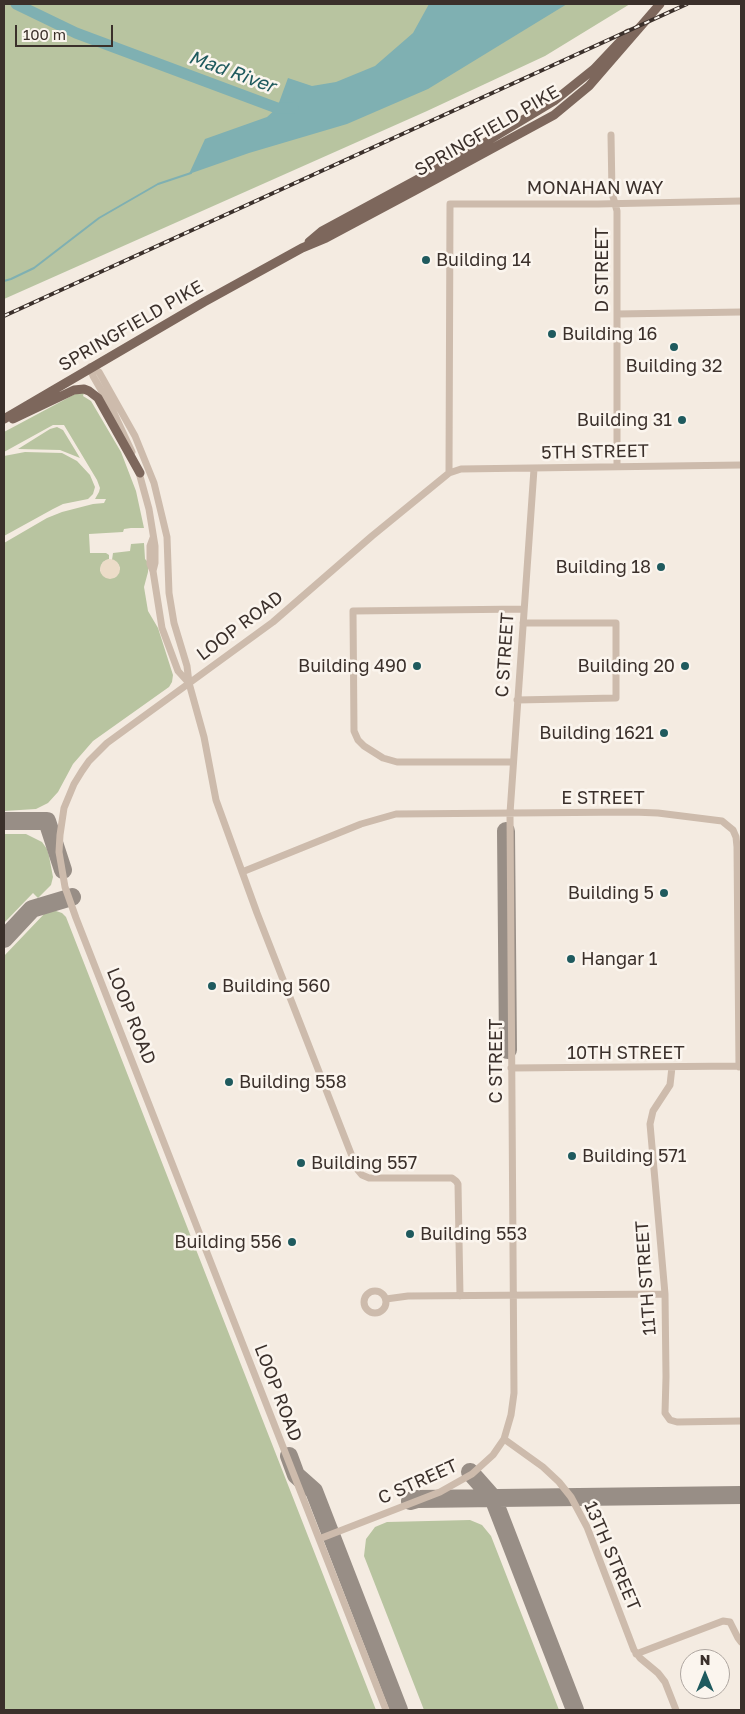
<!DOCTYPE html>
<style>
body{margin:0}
#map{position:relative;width:745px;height:1714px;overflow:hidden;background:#f4ebe1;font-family:"Golos Text",sans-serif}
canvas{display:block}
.frame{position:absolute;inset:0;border:5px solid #3b302b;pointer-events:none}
.north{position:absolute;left:680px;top:1649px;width:50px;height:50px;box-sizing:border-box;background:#fbf5ee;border:1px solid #aea6a0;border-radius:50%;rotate:0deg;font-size:14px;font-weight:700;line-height:20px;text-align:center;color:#3b302b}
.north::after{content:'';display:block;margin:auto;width:18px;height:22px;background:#1f5a5e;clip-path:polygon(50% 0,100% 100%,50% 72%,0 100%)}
.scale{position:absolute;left:15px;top:25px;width:98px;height:22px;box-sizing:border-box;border:2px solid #3b302b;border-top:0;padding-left:6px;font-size:15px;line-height:18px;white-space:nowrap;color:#3b302b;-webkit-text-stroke:4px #fbf5ee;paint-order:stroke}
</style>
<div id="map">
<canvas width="745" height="1714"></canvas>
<div class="frame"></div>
<div class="north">N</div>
<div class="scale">100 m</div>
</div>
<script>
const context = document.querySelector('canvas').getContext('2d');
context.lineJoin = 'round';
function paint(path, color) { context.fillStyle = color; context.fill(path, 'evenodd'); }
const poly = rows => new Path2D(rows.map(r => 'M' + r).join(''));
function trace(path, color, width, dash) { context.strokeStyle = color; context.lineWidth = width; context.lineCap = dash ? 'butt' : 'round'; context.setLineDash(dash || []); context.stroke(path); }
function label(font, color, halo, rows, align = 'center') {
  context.font = font + ' "Golos Text",sans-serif'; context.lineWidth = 5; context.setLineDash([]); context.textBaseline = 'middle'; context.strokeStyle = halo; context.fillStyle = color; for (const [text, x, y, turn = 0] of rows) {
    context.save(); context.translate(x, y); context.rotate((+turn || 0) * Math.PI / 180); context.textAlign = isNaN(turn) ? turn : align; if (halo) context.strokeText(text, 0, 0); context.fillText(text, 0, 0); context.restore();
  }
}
paint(poly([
 [4,4,630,4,545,56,427,111,4,299],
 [77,393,84,393,83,396,91,401,121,452,136,491,144,528,131,528,124,529,123,532,89,534,90,553,106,553,109,555,109,559,103,562,101,566,100,571,111,578,116,577,120,568,118,564,112,560,113,553,130,551,131,544,144,543,145,559,148,562,148,572,144,587,148,611,158,628,173,675,172,682,169,687,93,741,73,764,58,792,48,803,36,809,4,811,4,543,47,518,62,512,93,504,104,503,106,499,95,499,99,492,100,488,97,480,64,425,53,425,4,452,4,432],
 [57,427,63,430,80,458,60,450,18,449,50,429],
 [25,452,62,453,77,461,90,475,95,487,93,494,88,499,63,504,53,509,4,536,4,456],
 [4,834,26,834,42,842,47,849,49,856,53,877,51,885,38,898,33,893,4,923],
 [53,910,62,913,66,917,376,1710,4,1710,4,956,46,912],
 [470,1520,482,1525,491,1536,559,1710,424,1710,364,1556,366,1539,375,1527,387,1522]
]), '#b8c4a0');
paint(poly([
 '100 569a10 10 0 1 1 20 0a10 10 0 1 1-20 0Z'
]), '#ecdcc8');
paint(poly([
 [429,4,567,4,428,89,347,124,249,153,189,174,205,139,267,117,277,108,288,78,312,86,336,82,375,66,413,33]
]), '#7fb0b2');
trace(poly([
 [4,281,11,279,34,268,99,218,158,184,191,173]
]), '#7fb0b2', 2);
trace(poly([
 [16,4,76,33,277,108,293,108]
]), '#7fb0b2', 11);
trace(poly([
 [4,821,47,821,63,870],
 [506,831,508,1050],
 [4,939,32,909,72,897],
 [289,1456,296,1475,314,1491,399,1710],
 [470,1472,493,1498,575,1710],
 [410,1501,417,1499,741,1495]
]), '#988e86', 18);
trace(poly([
 [611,135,612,193,617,211,617,466],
 [617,314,741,312],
 [90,367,99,372,135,436,154,483,167,537,169,593,174,623,187,666,189,683,204,737,216,800,257,913,357,1169,362,1175,369,1178,452,1178,456,1181,458,1184,460,1296],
 [90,367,93,376,112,409,132,452],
 [138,469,149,509,155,546,155,563,153,571],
 [449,473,450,204,598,204,741,201],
 [153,538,150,546,150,564,153,571,162,628,178,671,188,682],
 [517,700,616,698,616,623,523,623],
 [513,762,397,762,383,758,364,746,358,740,354,731,353,611,524,609],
 [242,872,361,824,396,814,633,812,658,813,722,821,733,830,736,837,737,847,739,1067],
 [672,1067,670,1085,653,1111,650,1124,665,1294,666,1377,665,1413,670,1420,677,1422,741,1421],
 [511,1068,741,1066],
 '364 1302a11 11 0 1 1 22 0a11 11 0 1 1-22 0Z',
 [386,1299,408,1296,665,1294],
 [504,1439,543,1467,559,1482,571,1497,587,1527,634,1650,640,1658,658,1673,665,1682,676,1710],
 [319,1539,440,1492,472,1474,493,1455,504,1439,511,1415,514,1393,510,813,534,469],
 [636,1654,723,1621,730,1622,738,1638,741,1642],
 [386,1710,76,918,65,887,59,852,60,835,64,808,74,784,82,771,89,761,107,743,273,622,372,536,449,473,461,469,741,465]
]), '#cdbbac', 7);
trace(poly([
 [309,242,322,231,481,145,554,101,594,69,628,33],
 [4,419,204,302,302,248,326,238,414,191,554,115,589,86,660,4],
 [13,419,74,390,84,389,89,391,98,398,140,473]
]), '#7d675c', 9);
const rail = poly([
 [4,316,687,4]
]);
trace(rail, '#3b302b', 4);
trace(rail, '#fbf5ee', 2, [5.5]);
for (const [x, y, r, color] of [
 [426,260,5,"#1f5a5e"],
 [552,334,5,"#1f5a5e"],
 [674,347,5,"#1f5a5e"],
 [682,420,5,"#1f5a5e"],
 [661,567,5,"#1f5a5e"],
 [417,666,5,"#1f5a5e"],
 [685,666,5,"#1f5a5e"],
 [664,733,5,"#1f5a5e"],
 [664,893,5,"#1f5a5e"],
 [571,959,5,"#1f5a5e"],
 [212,986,5,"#1f5a5e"],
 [229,1082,5,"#1f5a5e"],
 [572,1156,5,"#1f5a5e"],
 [301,1163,5,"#1f5a5e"],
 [410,1234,5,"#1f5a5e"],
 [292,1242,5,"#1f5a5e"]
]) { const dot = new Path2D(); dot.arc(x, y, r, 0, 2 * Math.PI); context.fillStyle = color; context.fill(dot); trace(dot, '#fbf5ee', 2); }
label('18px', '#3b302b', '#fbf5ee', [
 ["SPRINGFIELD PIKE",487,131,-30],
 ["MONAHAN WAY",595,188],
 ["D STREET",602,270,-90],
 ["SPRINGFIELD PIKE",131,326,-30],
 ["5TH STREET",595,452,-1],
 ["LOOP ROAD",240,626,-37],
 ["C STREET",505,655,-86],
 ["E STREET",603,798],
 ["LOOP ROAD",131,1016,68],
 ["10TH STREET",626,1053],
 ["C STREET",496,1061,-90],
 ["11TH STREET",646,1278,-94],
 ["LOOP ROAD",278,1393,69],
 ["C STREET",418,1482,-24],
 ["13TH STREET",612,1556,67]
]);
label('18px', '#3b302b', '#fbf5ee', [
 ["Building 14",436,260],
 ["Building 16",562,334],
 ["Building 32",674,366,"center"],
 ["Building 31",672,420,"right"],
 ["Building 18",651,567,"right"],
 ["Building 490",407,666,"right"],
 ["Building 20",675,666,"right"],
 ["Building 1621",654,733,"right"],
 ["Building 5",654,893,"right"],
 ["Hangar 1",581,959],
 ["Building 560",222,986],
 ["Building 558",239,1082],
 ["Building 571",582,1156],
 ["Building 557",311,1163],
 ["Building 553",420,1234],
 ["Building 556",282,1242,"right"]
], 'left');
label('italic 19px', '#1f5a5e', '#fbf5ee', [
 ["Mad River",232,72,20]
]);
</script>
